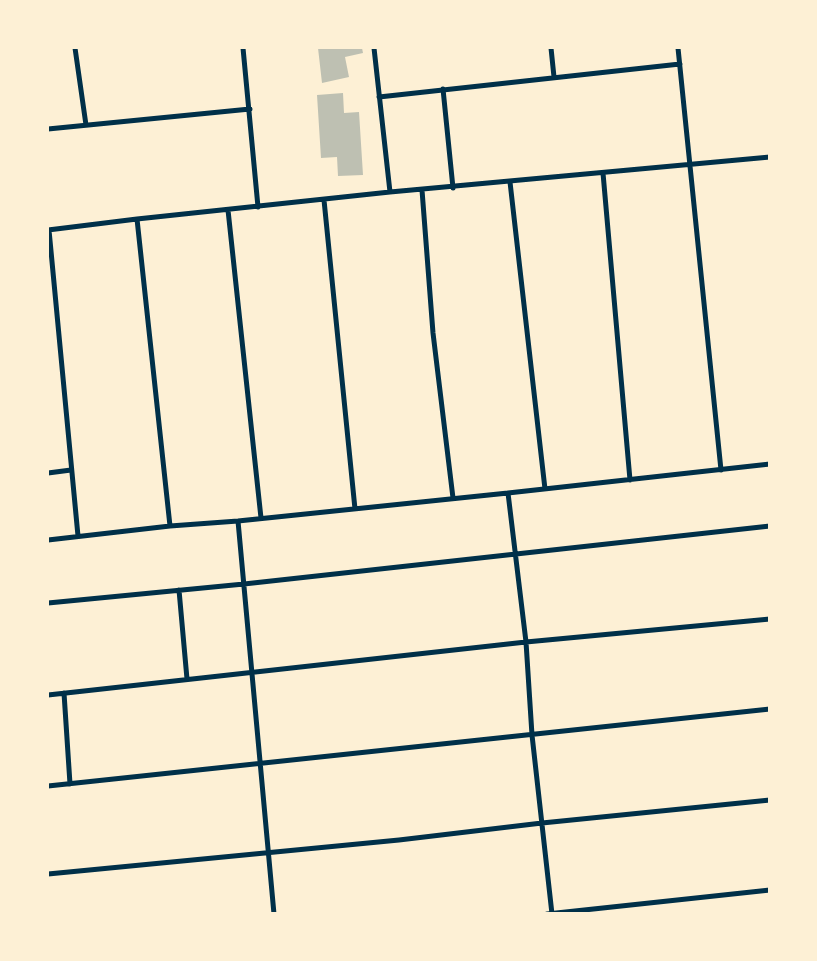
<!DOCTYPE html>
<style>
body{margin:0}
#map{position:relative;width:817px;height:961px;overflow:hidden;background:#fdf0d5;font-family:Cabin,sans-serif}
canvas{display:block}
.frame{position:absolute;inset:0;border:49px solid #fdf0d5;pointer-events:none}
</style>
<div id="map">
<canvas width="817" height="961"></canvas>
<div class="frame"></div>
</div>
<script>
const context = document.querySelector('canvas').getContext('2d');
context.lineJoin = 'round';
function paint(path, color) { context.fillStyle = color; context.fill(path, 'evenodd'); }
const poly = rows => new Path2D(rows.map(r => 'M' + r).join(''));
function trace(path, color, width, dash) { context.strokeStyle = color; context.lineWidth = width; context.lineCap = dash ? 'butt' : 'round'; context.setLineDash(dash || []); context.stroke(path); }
paint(poly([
 [318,48,362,48,363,53,345,57,349,77,322,83],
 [343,93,344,113,359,112,363,175,338,176,337,157,321,158,317,95]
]), '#bec0b2');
trace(poly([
 [75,48,86,125],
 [243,48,258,207],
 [374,48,390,192],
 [551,48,554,77],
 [678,48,721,470],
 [443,89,453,188],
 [379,97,680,64],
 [48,129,250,109],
 [603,173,630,480],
 [510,182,545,489],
 [422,190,433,333,453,498],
 [324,200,355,509],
 [228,210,261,518],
 [137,219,170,526],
 [48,230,137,219,390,192,770,157],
 [49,230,78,536],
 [48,473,71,470],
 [508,493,526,642,532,735,552,914],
 [238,521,274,914],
 [48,540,170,526,238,521,508,493,770,464],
 [179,590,187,679],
 [48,603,244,584,770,526],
 [64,693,70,784],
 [48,695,526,642,770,619],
 [48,786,770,709],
 [48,874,399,840,542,823,770,800],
 [547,914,770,890]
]), '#003049', 5);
</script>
